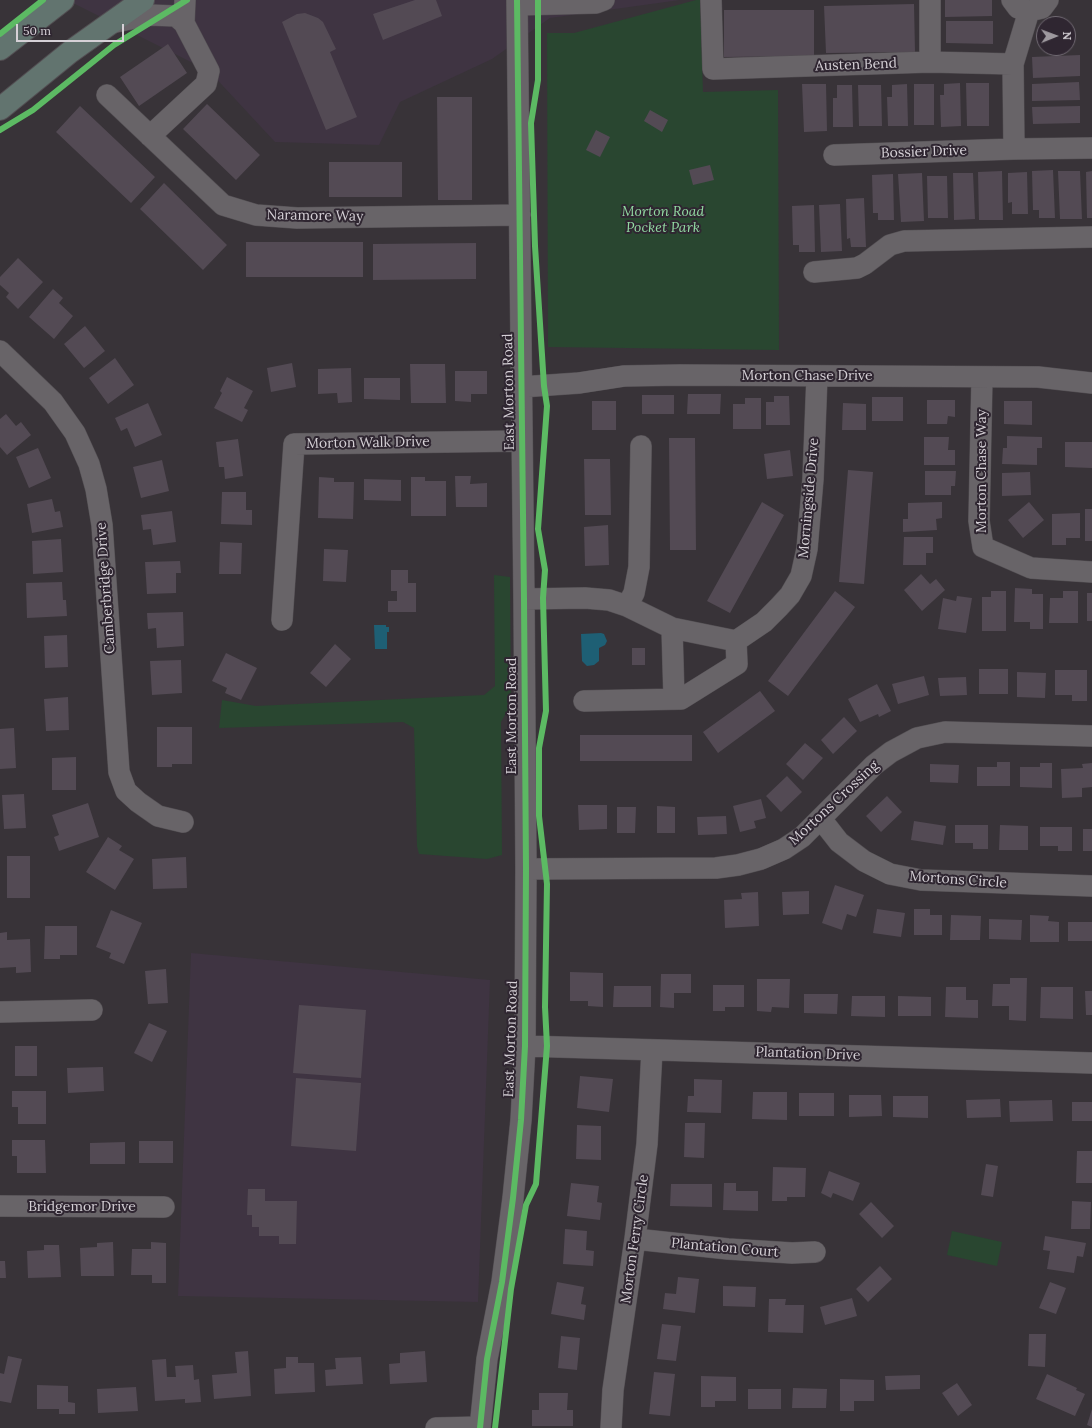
<!DOCTYPE html>
<style>
body{margin:0}
#map{position:relative;width:1092px;height:1428px;overflow:hidden;background:#383338;font-family:Lora,serif}
canvas{display:block}
.north{position:absolute;left:1036px;top:16px;width:40px;height:40px;box-sizing:border-box;background:#2f2631;border:1px solid #716a73;border-radius:50%;rotate:89deg;font-size:11px;font-weight:700;line-height:16px;text-align:center;color:#d5d0d6}
.north::after{content:'';display:block;margin:auto;width:14px;height:18px;background:#9e999f;clip-path:polygon(50% 0,100% 100%,50% 72%,0 100%)}
.scale{position:absolute;left:16px;top:24px;width:108px;height:18px;box-sizing:border-box;border:2px solid #d5d0d6;border-top:0;padding-left:5px;font-size:12px;line-height:14px;white-space:nowrap;color:#d5d0d6;-webkit-text-stroke:3px #2f2631;paint-order:stroke}
</style>
<div id="map">
<canvas width="1092" height="1428"></canvas>
<div class="north">N</div>
<div class="scale">50 m</div>
</div>
<script>
const context = document.querySelector('canvas').getContext('2d');
context.lineJoin = 'round';
function paint(path, color) { context.fillStyle = color; context.fill(path, 'evenodd'); }
const poly = rows => new Path2D(rows.map(r => 'M' + r).join(''));
function trace(path, color, width, dash) { context.strokeStyle = color; context.lineWidth = width; context.lineCap = dash ? 'butt' : 'round'; context.setLineDash(dash || []); context.stroke(path); }
function label(font, color, halo, rows, align = 'center') {
  context.font = font + ' Lora,serif'; context.lineWidth = 4; context.setLineDash([]); context.textBaseline = 'middle'; context.strokeStyle = halo; context.fillStyle = color; for (const [text, x, y, turn = 0] of rows) {
    context.save(); context.translate(x, y); context.rotate((+turn || 0) * Math.PI / 180); context.textAlign = isNaN(turn) ? turn : align; if (halo) context.strokeText(text, 0, 0); context.fillText(text, 0, 0); context.restore();
  }
}
paint(poly([
 [67,0,680,0,550,18,492,59,400,102,379,145,275,142,209,71],
 [191,953,490,980,478,1302,178,1296]
]), '#3f3442');
paint(poly([
 [696,0,700,0,703,92,778,90,779,350,548,347,547,33,574,33],
 [494,575,510,577,511,704,501,722,502,855,487,859,419,854,417,846,414,728,403,722,219,728,222,700,256,706,484,695,495,686],
 [952,1231,1002,1242,997,1266,947,1255]
]), '#294630');
paint(poly([
 [374,625,386,625,386,627,389,627,389,632,387,632,387,649,375,649],
 [601,633,604,634,607,641,605,645,599,648,599,661,594,665,587,666,582,661,581,634]
]), '#1e5f74');
paint(poly([
 [415,0,436,0,442,16,383,40,373,14],
 [945,0,992,0,992,16,945,17],
 [914,4,915,52,826,53,824,6],
 [724,10,814,10,814,56,724,57],
 [305,13,318,18,323,22,336,49,330,52,357,117,326,130,282,22,297,14],
 [946,21,993,21,993,44,946,43],
 [168,44,187,73,139,106,120,77],
 [1080,55,1080,76,1033,78,1032,57],
 [1079,82,1080,100,1032,101,1032,84],
 [960,83,961,126,941,127,940,95,944,95,944,84],
 [966,83,989,83,989,126,967,126],
 [802,84,826,84,827,131,804,132],
 [907,84,908,126,888,126,887,97,892,97,892,85],
 [914,84,934,84,934,125,914,125],
 [837,85,852,85,853,127,833,127,833,98,837,98],
 [858,85,881,85,882,126,859,126],
 [437,97,472,97,472,200,438,200],
 [207,104,260,155,236,180,183,129],
 [80,106,155,177,131,203,56,132],
 [1080,106,1080,123,1033,124,1032,107],
 [650,110,668,120,662,132,644,121],
 [596,130,610,137,600,157,586,150],
 [329,162,402,162,402,197,329,197],
 [710,165,714,180,693,185,689,170],
 [1053,170,1055,218,1039,218,1039,210,1033,210,1032,171],
 [1002,171,1003,220,979,220,978,172],
 [1058,171,1080,171,1082,219,1060,219],
 [1092,171,1092,218,1087,218,1086,172],
 [1027,172,1028,214,1012,214,1012,202,1008,203,1008,173],
 [922,173,924,221,901,222,898,174],
 [953,173,973,173,975,219,954,220],
 [893,174,894,220,878,220,878,213,873,213,872,175],
 [927,176,947,176,948,218,928,218],
 [164,183,227,245,203,270,140,209],
 [864,198,866,247,851,247,850,238,847,239,846,199],
 [840,204,842,251,821,252,819,205],
 [814,205,815,252,799,252,799,245,793,245,792,206],
 [246,242,363,242,363,277,246,277],
 [476,243,476,279,373,280,373,244],
 [18,258,43,282,18,309,6,297,9,293,0,285,0,277],
 [53,289,63,298,59,303,73,316,54,339,29,317],
 [85,326,105,351,84,368,64,344],
 [115,358,134,385,108,404,89,378],
 [292,363,296,387,271,392,267,368],
 [410,364,445,364,446,403,411,403],
 [351,368,352,402,338,403,337,393,318,394,318,369],
 [455,371,487,371,487,394,471,394,471,402,455,401],
 [227,377,253,391,244,408,248,410,242,422,214,408,222,393,220,391],
 [364,378,400,378,400,400,364,399],
 [688,394,721,394,720,414,687,414],
 [642,395,674,395,674,414,642,414],
 [774,396,789,396,790,425,766,425,766,402,774,402],
 [872,397,903,397,903,421,872,421],
 [745,398,761,398,761,429,733,429,733,404,745,404],
 [927,400,955,400,955,417,948,416,947,424,927,424],
 [592,401,616,401,616,430,592,430],
 [1004,401,1032,401,1032,425,1004,424],
 [148,403,162,435,135,447,127,428,121,431,115,418],
 [843,403,866,404,866,430,842,430],
 [6,414,16,426,21,422,31,435,7,455,0,447,0,419],
 [1007,436,1042,437,1042,448,1037,448,1037,465,1002,464,1003,448,1007,448],
 [924,437,949,437,948,450,955,450,955,465,924,465],
 [669,438,695,438,696,550,670,550],
 [238,439,243,476,225,479,224,467,219,467,216,442],
 [1065,442,1092,442,1092,468,1065,467],
 [38,448,51,478,29,488,16,457],
 [790,450,793,476,767,479,764,454],
 [584,459,610,459,611,515,585,515],
 [162,460,169,491,141,498,133,467],
 [848,470,873,472,864,584,839,582],
 [925,471,956,471,955,486,951,486,951,495,925,495],
 [1030,472,1031,495,1002,496,1002,473],
 [455,476,471,476,470,484,487,483,487,507,456,507],
 [319,477,334,478,334,482,354,482,353,519,318,518],
 [411,477,425,477,425,481,446,481,446,516,411,516],
 [364,479,401,480,401,501,364,500],
 [222,492,246,492,246,510,252,510,252,525,221,524],
 [52,499,55,512,60,511,63,527,32,533,27,504],
 [762,502,784,515,730,613,707,601],
 [942,502,942,518,936,519,937,530,903,532,903,519,908,519,908,503],
 [1029,502,1044,520,1023,538,1008,520],
 [1085,509,1092,509,1092,541,1085,541],
 [172,511,176,542,153,545,151,529,143,530,141,515],
 [1080,513,1080,538,1066,538,1066,545,1052,545,1052,514],
 [608,525,609,565,585,566,584,527],
 [904,537,933,537,933,553,926,553,926,565,903,565],
 [61,539,63,572,33,574,32,541],
 [220,542,242,543,241,574,219,574],
 [324,549,348,550,346,582,323,581],
 [180,561,181,573,176,573,176,593,147,594,145,562],
 [391,570,408,570,408,583,416,583,416,612,388,612,388,601,397,601,397,591,391,591],
 [921,574,930,584,936,579,945,590,922,611,904,590],
 [62,582,63,600,66,600,67,616,27,618,26,583],
 [1015,588,1032,589,1032,594,1043,594,1043,629,1030,629,1030,622,1014,622],
 [835,591,855,607,788,696,768,681],
 [991,591,1006,591,1006,631,982,631,982,597,991,597],
 [1063,591,1078,591,1078,623,1049,623,1050,598,1063,598],
 [1087,593,1092,593,1092,621,1087,621],
 [957,596,972,598,966,633,938,629,943,598,956,601],
 [183,612,184,646,157,648,156,628,148,629,147,613],
 [67,635,68,667,45,668,44,636],
 [335,644,351,659,326,687,310,673],
 [632,648,645,648,645,665,632,665],
 [226,653,257,668,241,700,225,693,227,688,212,681],
 [181,660,182,693,152,695,150,661],
 [979,669,1008,669,1008,694,979,694],
 [1055,670,1087,670,1087,701,1072,701,1072,695,1055,695],
 [1017,672,1046,673,1045,698,1017,697],
 [924,676,929,695,898,704,892,684],
 [966,677,967,695,940,696,938,678],
 [877,684,891,711,879,717,878,714,860,722,848,699],
 [760,691,775,711,718,753,703,732],
 [68,697,69,730,46,731,44,699],
 [844,717,857,731,833,754,821,740],
 [157,727,192,727,192,764,172,764,172,767,157,767],
 [14,728,16,768,0,769,0,729],
 [580,735,692,735,692,761,580,761],
 [805,743,823,758,803,780,786,764],
 [76,757,76,790,52,790,52,758],
 [997,762,1010,762,1010,786,977,786,977,767,997,767],
 [1040,763,1052,763,1052,788,1020,787,1020,767,1040,767],
 [1092,763,1092,787,1082,788,1082,797,1062,798,1061,769,1083,768,1082,764],
 [930,764,959,765,958,783,930,782],
 [787,776,802,792,781,812,766,796],
 [24,794,26,828,4,829,2,795],
 [887,796,902,812,881,832,866,816],
 [761,799,766,818,754,821,756,828,740,832,733,806],
 [88,803,99,837,59,851,54,837,59,835,52,815],
 [578,805,607,805,607,829,579,830],
 [657,806,675,807,675,833,657,833],
 [617,807,636,807,635,833,617,833],
 [726,816,727,834,698,835,697,817],
 [914,821,946,826,943,845,911,840],
 [955,825,988,825,988,849,973,849,973,843,955,843],
 [1000,825,1028,826,1028,850,999,850],
 [1040,827,1072,827,1072,851,1058,851,1058,846,1040,846],
 [1083,829,1092,829,1092,851,1083,851],
 [108,837,122,846,119,850,134,859,115,890,86,872],
 [7,856,30,856,30,898,7,898],
 [186,857,187,888,153,889,152,859],
 [835,885,864,895,856,917,847,914,842,930,822,923],
 [809,891,809,914,783,915,782,892],
 [758,892,759,926,725,928,724,900,742,899,741,893],
 [877,909,905,913,901,937,873,933],
 [914,909,930,909,930,915,942,915,942,935,914,935],
 [111,910,142,923,124,964,109,958,111,953,96,947],
 [951,915,981,916,980,940,950,940],
 [1030,915,1049,916,1048,921,1059,922,1059,942,1030,942],
 [989,919,1022,920,1021,940,989,939],
 [1068,922,1092,922,1092,941,1068,941],
 [45,926,77,926,77,955,60,955,60,959,44,959],
 [7,932,7,940,30,939,31,972,16,973,16,967,0,968,0,933],
 [166,969,168,1003,148,1004,145,971],
 [570,972,603,973,603,1007,588,1006,588,1001,570,1001],
 [661,974,691,974,691,993,674,993,674,1008,660,1007],
 [1010,978,1027,978,1026,1021,1009,1020,1009,1006,992,1006,993,984,1010,984],
 [757,979,790,979,789,1008,772,1007,771,1012,757,1011],
 [713,985,744,985,744,1007,725,1007,725,1011,713,1011],
 [614,986,651,986,651,1007,613,1007],
 [946,987,966,987,966,1000,978,1000,978,1018,945,1017],
 [1041,987,1073,987,1073,1019,1040,1018],
 [1085,991,1092,991,1092,1015,1086,1015],
 [804,994,838,994,837,1014,804,1013],
 [852,996,885,996,885,1017,851,1016],
 [898,996,931,997,931,1016,898,1016],
 [299,1005,366,1010,361,1078,293,1073],
 [149,1023,167,1031,152,1062,134,1053],
 [15,1046,37,1046,37,1076,15,1076],
 [103,1067,104,1091,68,1093,67,1068],
 [580,1076,613,1079,609,1112,577,1108],
 [296,1078,361,1083,356,1151,291,1146],
 [694,1079,722,1080,721,1113,687,1112,688,1096,694,1096],
 [12,1091,46,1091,46,1124,18,1124,18,1107,12,1107],
 [753,1092,787,1092,787,1120,752,1119],
 [799,1093,834,1093,834,1116,799,1116],
 [849,1095,881,1095,882,1116,849,1117],
 [893,1096,928,1096,928,1118,893,1117],
 [1000,1099,1001,1117,967,1118,966,1100],
 [1052,1100,1053,1121,1010,1122,1009,1101],
 [1072,1102,1092,1102,1092,1121,1072,1121],
 [685,1123,705,1123,704,1158,684,1157],
 [577,1125,601,1126,601,1160,576,1159],
 [12,1140,45,1140,46,1173,17,1173,17,1156,12,1156],
 [139,1141,173,1141,173,1163,139,1163],
 [125,1142,125,1164,90,1164,90,1143],
 [1077,1151,1092,1151,1092,1183,1076,1183],
 [986,1164,998,1166,993,1197,981,1195],
 [773,1167,806,1168,805,1197,787,1197,787,1201,772,1201],
 [829,1171,860,1183,853,1201,833,1193,831,1198,821,1193],
 [571,1183,599,1186,597,1202,602,1203,600,1220,567,1216],
 [724,1183,736,1183,736,1191,758,1191,758,1211,723,1210],
 [671,1184,712,1184,712,1207,670,1206],
 [248,1189,265,1189,265,1201,297,1201,296,1244,279,1244,279,1236,259,1236,259,1227,252,1227,252,1215,247,1215],
 [1072,1201,1091,1202,1090,1229,1071,1229],
 [871,1202,894,1226,882,1238,859,1214],
 [565,1229,587,1231,586,1250,594,1251,593,1266,563,1264],
 [1045,1236,1086,1243,1083,1257,1077,1256,1074,1273,1047,1269,1050,1251,1043,1250],
 [113,1242,114,1276,81,1276,80,1248,97,1247,97,1243],
 [151,1242,166,1243,166,1283,152,1283,152,1275,131,1275,132,1249,151,1249],
 [44,1245,59,1245,61,1277,28,1278,27,1251,44,1250],
 [0,1261,5,1261,6,1278,0,1278],
 [880,1266,892,1279,868,1302,856,1289],
 [678,1277,699,1279,695,1313,663,1309,665,1293,676,1294],
 [557,1282,584,1287,581,1304,586,1305,584,1320,551,1314],
 [1050,1282,1066,1288,1056,1314,1039,1308],
 [723,1286,756,1287,755,1307,723,1306],
 [852,1298,857,1316,825,1325,820,1307],
 [769,1299,786,1299,785,1305,804,1305,803,1333,768,1332],
 [662,1324,681,1326,676,1361,657,1359],
 [1029,1334,1046,1334,1045,1367,1028,1366],
 [561,1336,580,1338,577,1370,558,1368],
 [248,1351,251,1396,214,1399,212,1375,237,1373,235,1352],
 [425,1351,427,1382,390,1384,389,1364,400,1363,400,1353],
 [8,1356,22,1359,11,1403,0,1401,0,1373,4,1374],
 [286,1357,298,1357,298,1363,314,1363,315,1392,275,1394,274,1369,286,1368],
 [361,1357,363,1384,326,1386,325,1370,336,1369,335,1358],
 [166,1359,167,1377,176,1377,175,1366,193,1365,194,1380,199,1379,201,1402,185,1403,185,1399,155,1401,152,1360],
 [654,1372,675,1374,670,1416,649,1414],
 [1047,1374,1077,1388,1076,1390,1085,1394,1075,1416,1036,1399],
 [920,1375,920,1389,886,1390,885,1376],
 [701,1376,736,1377,736,1401,715,1401,715,1407,701,1407],
 [840,1379,874,1380,874,1401,854,1401,854,1411,840,1411],
 [957,1383,972,1405,958,1416,942,1393],
 [37,1385,68,1386,68,1402,75,1403,75,1414,59,1414,59,1409,37,1409],
 [136,1387,138,1411,98,1413,97,1389],
 [793,1388,827,1389,826,1408,792,1408],
 [748,1389,781,1389,781,1409,748,1409],
 [539,1393,568,1393,567,1410,573,1410,573,1426,532,1426,532,1410,539,1410],
 [1092,1409,1092,1427,1087,1425]
]), '#534a54');
const minor = poly([
 [711,0,713,69,930,62,1013,64,1029,11],
 [930,0,930,62],
 [1012,0,1018,8,1029,11,1042,8,1048,0],
 [517,5,596,3,604,0],
 [111,23,149,15,176,16,184,23,209,71,206,84,150,136],
 [184,23,185,0],
 [1013,64,1014,149,1092,148],
 [107,95,223,205,256,215,297,218,520,215],
 [834,155,1014,149],
 [814,272,857,268,865,264,890,245,904,241,1092,237],
 [0,351,53,402,75,433,89,464,96,489,102,525,119,772,126,791,138,802,158,816,183,822],
 [982,377,979,521,983,547,1031,568,1092,572],
 [521,387,579,383,624,376,680,375,1038,377,1092,383],
 [524,599,585,598,609,600,627,606,672,628,736,641],
 [627,606,634,593,639,567,641,446],
 [282,620,294,444,522,441],
 [672,628,674,699],
 [736,641,764,622,779,607,790,595,801,576,807,549,813,479,817,376],
 [584,701,681,699,737,664,736,641],
 [821,819,839,842,864,861,890,874,921,880,1092,886],
 [526,869,716,868,738,865,761,859,784,849,802,837,874,765,891,752,917,738,945,732,1092,736],
 [0,1012,92,1010],
 [525,1046,1092,1063],
 [0,1206,164,1207],
 [635,1239,728,1249,792,1253,815,1252],
 [436,1428,480,1427],
 [480,1428,487,1359,502,1282,513,1198,521,1120,525,1046,526,869,524,599,517,0],
 [611,1428,613,1390,635,1239,647,1144,652,1050]
]);
const highway = poly([
 [0,49,63,0],
 [0,109,70,52,143,0]
]);
trace(minor, '#534f53', 22);
trace(highway, '#534f53', 24);
trace(minor, '#686468', 21);
trace(highway, '#62746f', 22);
trace(poly([
 [0,34,43,0],
 [0,130,33,110,114,45,187,0],
 [480,1428,487,1359,502,1282,513,1198,521,1120,525,1046,526,869,524,599,517,0],
 [495,1428,511,1289,526,1205,536,1184,547,1046,545,1007,547,884,539,816,539,748,546,711,543,598,545,570,538,529,547,406,544,386,535,246,531,123,538,80,538,0]
]), '#5cba63', 6);
label('14px', '#d5d0d6', '#2f2631', [
 ["Austen Bend",856,65,-2],
 ["Bossier Drive",924,152,-2],
 ["Naramore Way",315,216,1],
 ["Morton Chase Drive",807,376],
 ["East Morton Road",509,392,-91],
 ["Morton Walk Drive",368,443,-1],
 ["Morton Chase Way",982,471,-90],
 ["Morningside Drive",809,498,-85],
 ["Camberbridge Drive",106,588,-94],
 ["East Morton Road",512,716,-90],
 ["Mortons Crossing",834,803,-43],
 ["Mortons Circle",958,880,4],
 ["East Morton Road",511,1039,-88],
 ["Plantation Drive",808,1054,2],
 ["Bridgemor Drive",82,1207],
 ["Morton Ferry Circle",635,1239,-82],
 ["Plantation Court",725,1248,5]
]);
label('italic 14px', '#92daa2', '#2f2631', [
 ["Morton Road",663,212],
 ["Pocket Park",663,228]
]);
</script>
